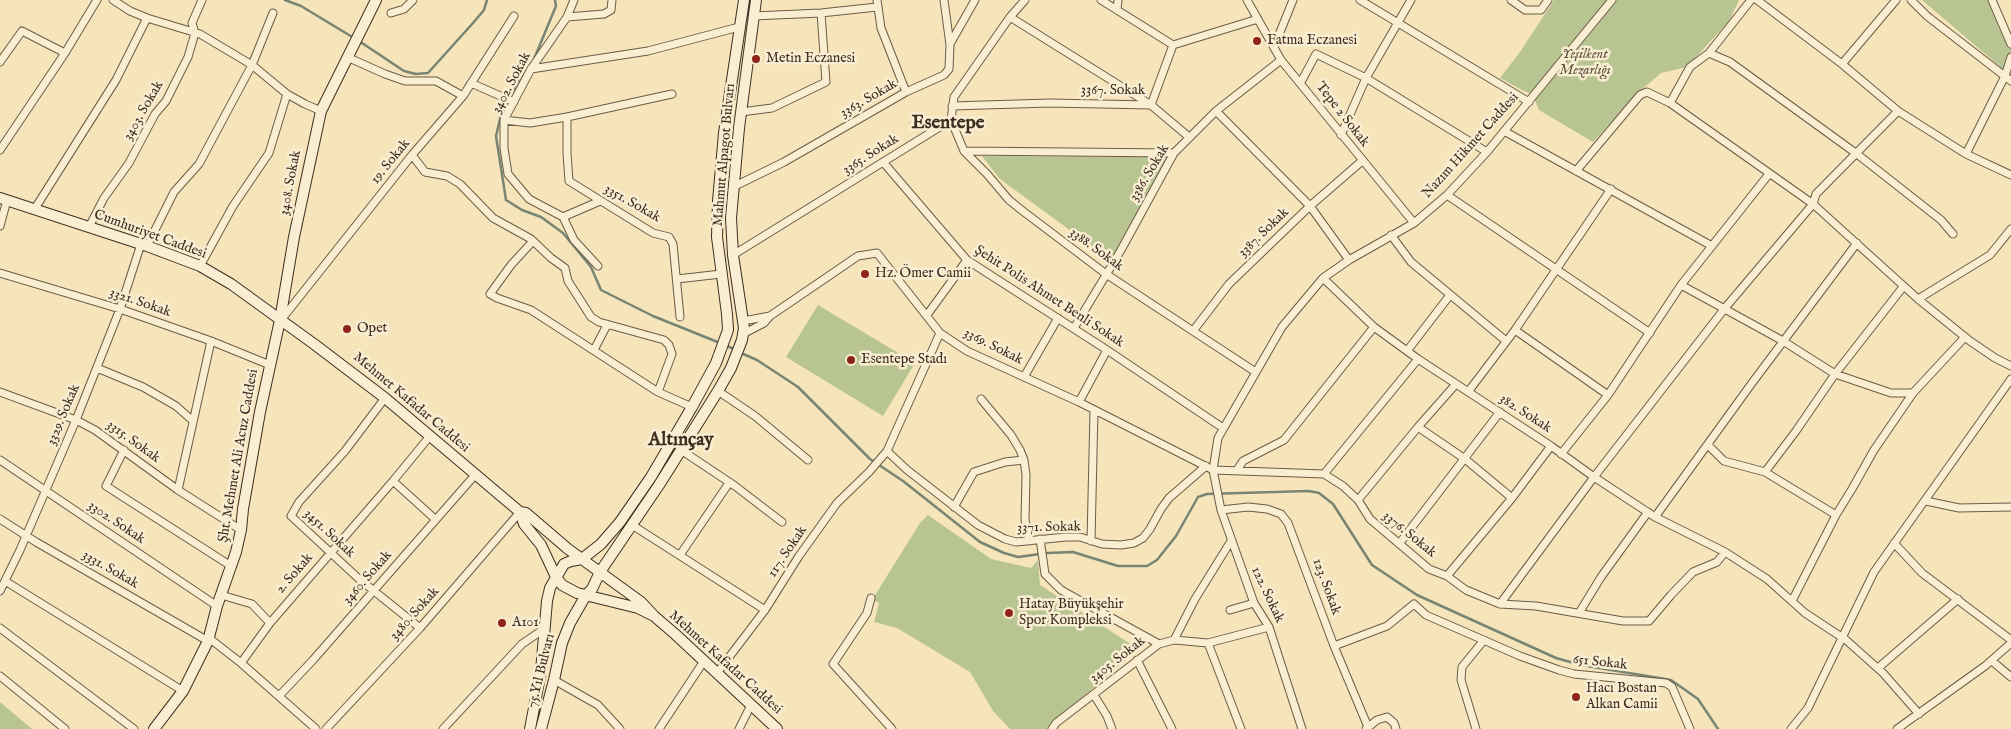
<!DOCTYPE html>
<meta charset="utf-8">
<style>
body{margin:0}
canvas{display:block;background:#f6e4ba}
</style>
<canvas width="2011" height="729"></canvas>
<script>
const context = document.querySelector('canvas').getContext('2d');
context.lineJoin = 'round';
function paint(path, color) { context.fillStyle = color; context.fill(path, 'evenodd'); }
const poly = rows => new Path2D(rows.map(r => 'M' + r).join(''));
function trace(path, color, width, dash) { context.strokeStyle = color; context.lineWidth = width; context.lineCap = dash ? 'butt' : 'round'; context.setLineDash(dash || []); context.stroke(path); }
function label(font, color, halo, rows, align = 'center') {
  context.font = font + ' "IM FELL English",serif'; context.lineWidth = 5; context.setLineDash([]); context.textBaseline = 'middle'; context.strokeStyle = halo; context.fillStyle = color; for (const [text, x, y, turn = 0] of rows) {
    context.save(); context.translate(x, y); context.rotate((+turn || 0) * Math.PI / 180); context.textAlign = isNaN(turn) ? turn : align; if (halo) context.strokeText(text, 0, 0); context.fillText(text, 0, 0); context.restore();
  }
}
paint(poly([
 [1554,0,1739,0,1729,21,1687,67,1661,73,1638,93,1593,142,1539,110,1532,93,1526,92,1500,78,1520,52],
 [1922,0,1989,0,2004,36,2011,46,2011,76],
 [982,156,1168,157,1117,257,1112,261,1000,179],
 [818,305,915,363,883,416,786,357],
 [928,515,991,559,1031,568,1038,560,1040,585,1138,649,1054,722,1048,729,1010,729,993,711,970,672,897,628,874,622,879,603,872,600,920,523],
 [0,702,26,724,32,729,0,729]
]), '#b8c592');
trace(poly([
 [285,0,301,6,354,38],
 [359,41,404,71,416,74,428,73,473,23,484,10,487,0],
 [534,59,556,6,555,0],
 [527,70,503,106,496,136,506,200,522,210,541,217,563,233,591,267,601,290,653,316,720,343],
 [725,345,736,350],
 [741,353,757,360,798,387,870,459,903,481,980,542,1004,553,1018,557,1047,553,1073,552,1118,566,1147,566,1157,560,1176,536,1198,497,1207,494,1309,491,1319,493,1333,504,1372,565,1417,595,1556,658,1581,665,1671,680,1698,699,1718,729]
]), '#788573', 2.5);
const street = poly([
 [113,0,130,11,147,18,200,34,252,65,287,94,305,104,321,111],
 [574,0,567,17,531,69,504,120,504,148,508,174,529,199,563,217,574,240,598,266],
 [877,0,881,28,906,92],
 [1025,0,1010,17,954,97,951,120,964,151,987,174,1009,200,1024,212,1106,274,1254,371],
 [1101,0,1173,45],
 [1247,0,1281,60,1414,223],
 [1360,0,1529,102],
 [1511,0,1525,10,1541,10,1548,0],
 [1757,0,1842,64,1898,111,1966,154,2005,76,2011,57],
 [1911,0,1927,16,2011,81],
 [1992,0,2011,44],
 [1117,10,1118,0],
 [391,13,404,9,413,0],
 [753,16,821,13,877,7],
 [567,17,604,14,611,10,612,0],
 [1010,17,1151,105,1189,137],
 [950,44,975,0],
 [1274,47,1293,0],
 [1709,53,1751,0],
 [347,57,385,74,405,81,436,81,463,96],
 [0,62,22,31,65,53],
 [1842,64,1896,0],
 [531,69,648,51,739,27],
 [1301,82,1316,54,1366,78,1487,152],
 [471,83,514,102],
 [1670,103,1690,67,1709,53,1730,62,1857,154,1941,220,1953,234],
 [952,106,1050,103,1151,105,1173,45,1258,19],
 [1216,111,1310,206,1349,260],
 [741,112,772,108,826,82,821,13],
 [567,117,567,153,569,181,653,233,669,237,673,244,680,317],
 [504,120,530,123,567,117,672,94],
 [1504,131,1712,246],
 [1341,135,1366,78,1411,0],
 [0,150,65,53,97,0],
 [964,151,1174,153],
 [1966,154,2011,175],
 [412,155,425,172,447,176,460,184,493,218,531,239,551,258,565,268,568,281,591,317,599,322,664,340,669,345,672,354,658,392,692,407],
 [883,162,967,260,1107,350,1223,428],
 [1576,171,1640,95,1647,92,1670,103,1813,204,1918,299,1970,341,1995,358,2011,366],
 [733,187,784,162,906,92,944,75,949,69,950,45,944,0],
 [1447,195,1650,333],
 [34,210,116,80,147,18],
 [563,217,600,201],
 [0,226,7,200],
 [89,227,104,198,129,163,155,114,166,101,188,57,195,33,192,23,202,0],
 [1391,235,1411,262,1506,341],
 [533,241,511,265,490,294,497,298,531,310,658,392],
 [147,246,174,192,199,164,252,65,273,13],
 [733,255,951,120],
 [200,266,233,206,269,153,287,94],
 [0,273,120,309,211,341,270,365],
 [1323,278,1374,327,1418,359,1551,446,1594,477,1655,517,1725,552,1767,579,1805,613,1846,640,1883,673,1919,714],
 [677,279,721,274],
 [1681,285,1783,341,1835,374,1891,393,1913,393],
 [1918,299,1990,255,2011,229],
 [927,315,967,260],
 [281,320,412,155,463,96,514,16],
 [743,321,770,316],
 [1074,328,1121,250,1174,153,1216,111,1281,60],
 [1515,330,1608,395],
 [1193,331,1229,284,1310,206,1362,161],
 [743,334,764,323,770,316,858,256,877,253,940,333,967,351,1079,402,1213,470,1324,474,1343,486,1358,500,1370,519,1429,569,1447,576,1466,590,1500,604,1536,606,1623,621,1649,621,1671,595,1693,572,1717,562,1725,552],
 [594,350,607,325],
 [1407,351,1450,295],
 [97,368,143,387,176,406,193,421],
 [1024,377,1058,318],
 [718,391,755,416,808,460],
 [0,392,76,420,95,430,178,490,241,530],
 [1468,392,1515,330,1611,189],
 [385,398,345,451,299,502,291,516,358,578,420,628],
 [981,399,1011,435,1020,450,1024,460,1026,475,1025,520,1029,541],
 [1079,402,1107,350],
 [1418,427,1465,459,1512,498],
 [1708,445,1724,461,1765,472,1836,515],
 [124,450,106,486,231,566],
 [681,450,735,486,782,522],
 [887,451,906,469,978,525,1005,539,1016,542,1066,537,1080,537,1102,544,1121,545,1134,543,1143,538,1150,529,1161,509,1169,498,1206,466],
 [1561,454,1608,395,1681,285,1769,174],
 [0,460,217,606],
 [1237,470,1243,461,1284,440,1374,327],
 [1765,472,1796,431,1835,374,1903,287],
 [1324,474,1418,359],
 [393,481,435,519],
 [178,490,211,341],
 [1358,500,1418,427,1456,384],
 [1926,501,1959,508,2011,507],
 [954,507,974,472,1005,462,1024,460],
 [1221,510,1248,507,1267,509,1281,514,1288,523,1334,646,1368,727],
 [1655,517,1752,383,1857,243],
 [0,519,36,542,208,641],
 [632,525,765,610],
 [1040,539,1045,574,1061,590,1159,644],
 [1091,541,1094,410],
 [1894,543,1922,573,2011,640],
 [1399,544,1500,412],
 [680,555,729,483],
 [1447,576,1512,498,1551,446],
 [5,581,183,691],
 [0,591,20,550,76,420,120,309,141,244],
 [221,595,252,604,270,623],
 [871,598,867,613,833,664,892,729],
 [1792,601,1836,515,1852,489,1874,450,1913,393,1965,337],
 [1500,604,1594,477,1725,308,1813,204,1816,194,1898,111],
 [1230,610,1254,603],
 [1579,613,1601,577,1648,512],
 [0,628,134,729],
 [209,638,241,663,316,729],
 [1174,640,1195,599,1231,541],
 [1208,643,1241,729],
 [1334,646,1387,626,1414,604,1426,615,1520,656,1559,670,1574,674,1666,683,1672,687,1690,729],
 [1137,660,1172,729],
 [1992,661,2011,677],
 [241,663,270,623,393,481,430,436],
 [1878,668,1958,599],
 [717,673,765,610,799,556,837,503,869,472,887,451,940,333],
 [0,676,65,729],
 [554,680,598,705,620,729],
 [1094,695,1107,716,1112,729],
 [279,696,313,660,475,475],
 [326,729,420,628,520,512],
 [443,729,522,644,544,629],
 [659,729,704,661],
 [739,729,751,705],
 [1052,729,1056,723,1159,644,1174,640,1208,643,1269,627],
 [1302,729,1269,627,1254,603,1221,510,1213,470,1218,438,1282,327,1323,278,1349,260,1414,223,1447,195,1487,152,1612,0],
 [1366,729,1377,720,1387,717,1394,723,1396,729],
 [1476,729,1461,680,1462,667,1484,640],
 [1791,729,1808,708,1874,572,2011,379],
 [1897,729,1985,666,2011,643]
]);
const secondary = poly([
 [0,198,147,246,200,266,231,284,314,344,385,398,520,512,526,513,568,549,641,602,654,616],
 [520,512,524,524,541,545,556,577,562,585,577,593,638,608,654,616,675,634,777,729],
 [154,729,183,691,208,641,217,606,236,552,241,530,243,509,260,412,280,320,294,237,321,111,376,0],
 [530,729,541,671,547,601,550,588,564,564,571,561,582,559,601,544,620,522,651,477,692,407,716,363,728,330,727,314,717,237,718,201,724,133,744,0],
 [541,729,554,680,562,643,570,623,586,595,592,589,600,572,659,485,718,391,731,368,742,340,744,328,733,255,731,218,739,128,756,0]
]);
trace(street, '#6c5b47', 9);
trace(secondary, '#3e2d21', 12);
trace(street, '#f9edd2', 7);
trace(secondary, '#f9edd2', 10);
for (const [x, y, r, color] of [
 [1257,41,5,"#8f2418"],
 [756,59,5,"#8f2418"],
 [865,274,5,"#8f2418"],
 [347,329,5,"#8f2418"],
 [851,360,5,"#8f2418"],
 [1009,613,5,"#8f2418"],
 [502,623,5,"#8f2418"],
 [1576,697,5,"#8f2418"]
]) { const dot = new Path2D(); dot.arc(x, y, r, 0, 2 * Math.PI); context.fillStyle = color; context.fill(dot); trace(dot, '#f9edd2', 2); }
label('14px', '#3e2d21', '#f9edd2', [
 ["Fatma Eczanesi",1267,41],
 ["Metin Eczanesi",766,59],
 ["Hz. Ömer Camii",875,274],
 ["Opet",357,329],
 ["Esentepe Stadı",861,360],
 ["Hatay Büyükşehir",1019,605],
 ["Spor Kompleksi",1019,621],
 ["A101",512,623],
 ["Hacı Bostan",1586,689],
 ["Alkan Camii",1586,705]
], 'left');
label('italic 14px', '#5c533d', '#f9edd2', [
 ["Yeşilkent",1585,55],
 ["Mezarlığı",1585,71]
]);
label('14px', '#3e2d21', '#f9edd2', [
 ["3402. Sokak",512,83,-62],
 ["3367. Sokak",1113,91],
 ["3363. Sokak",869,99,-30],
 ["3403. Sokak",144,111,-60],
 ["Tepe 2 Sokak",1342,115,52],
 ["Nazım Hikmet Caddesi",1471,146,-48],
 ["Mahmut Alpagot Bulvarı",725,155,-85],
 ["3365. Sokak",871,155,-32],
 ["19. Sokak",391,162,-51],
 ["3386. Sokak",1150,173,-59],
 ["3408. Sokak",291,183,-79],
 ["3351. Sokak",632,204,30],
 ["3387. Sokak",1264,233,-44],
 ["Cumhuriyet Caddesi",150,235,20],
 ["3388. Sokak",1096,250,36],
 ["Şehit Polis Ahmet Benli Sokak",1049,297,33],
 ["3321. Sokak",140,303,19],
 ["3369. Sokak",993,347,27],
 ["Mehmet Kafadar Caddesi",411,403,40],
 ["382. Sokak",1525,414,33],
 ["3329. Sokak",64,415,-67],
 ["3315. Sokak",133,442,36],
 ["Şht. Mehmet Ali Acuz Caddesi",239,456,-80],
 ["3302. Sokak",116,523,34],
 ["3371. Sokak",1049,528,-1],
 ["3451. Sokak",329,534,43],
 ["3376. Sokak",1409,535,39],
 ["117. Sokak",788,552,-56],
 ["3331. Sokak",110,570,30],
 ["2. Sokak",295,574,-49],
 ["3460. Sokak",368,578,-49],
 ["123. Sokak",1326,587,70],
 ["122. Sokak",1267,595,65],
 ["3480. Sokak",415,614,-48],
 ["3405. Sokak",1118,660,-38],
 ["Mehmet Kafadar Caddesi",725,663,42],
 ["651 Sokak",1600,663,6],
 ["75.Yıl Bulvarı",542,671,-76]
]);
label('bold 19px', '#3e2d21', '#f9edd2', [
 ["Esentepe",948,124],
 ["Altınçay",681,441]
]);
</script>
